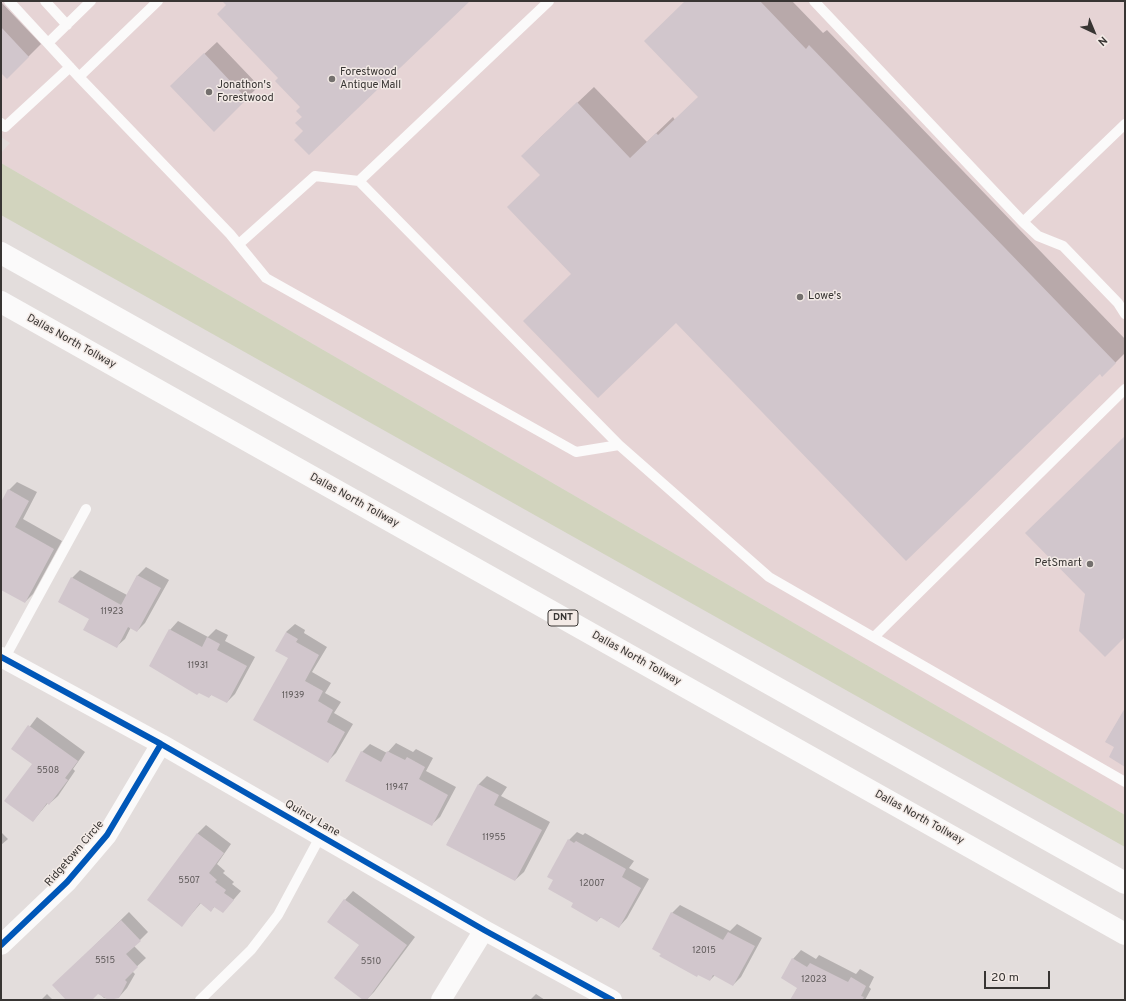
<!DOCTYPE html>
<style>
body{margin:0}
#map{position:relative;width:1126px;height:1001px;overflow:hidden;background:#e3dddc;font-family:Overpass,sans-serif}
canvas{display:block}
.frame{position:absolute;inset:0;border:2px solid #383533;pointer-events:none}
.north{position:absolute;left:1074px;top:12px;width:40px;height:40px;-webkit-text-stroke:3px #f3eae6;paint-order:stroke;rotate:136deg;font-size:11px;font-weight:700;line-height:16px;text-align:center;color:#383533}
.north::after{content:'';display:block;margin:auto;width:14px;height:18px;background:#383533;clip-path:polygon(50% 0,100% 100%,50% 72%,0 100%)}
.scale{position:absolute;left:984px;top:971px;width:66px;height:18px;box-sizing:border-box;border:2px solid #383533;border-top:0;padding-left:5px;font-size:12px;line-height:14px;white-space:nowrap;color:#383533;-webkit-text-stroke:3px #f3eae6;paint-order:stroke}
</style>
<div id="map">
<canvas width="1126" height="1001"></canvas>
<div class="frame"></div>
<div class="north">N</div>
<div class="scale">20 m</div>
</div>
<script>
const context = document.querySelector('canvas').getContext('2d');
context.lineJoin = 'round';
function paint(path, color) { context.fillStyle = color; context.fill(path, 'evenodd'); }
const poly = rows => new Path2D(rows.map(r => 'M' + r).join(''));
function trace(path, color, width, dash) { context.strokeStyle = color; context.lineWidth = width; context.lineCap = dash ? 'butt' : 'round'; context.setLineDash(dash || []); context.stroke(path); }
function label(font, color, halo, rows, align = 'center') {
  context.font = font + ' Overpass,sans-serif'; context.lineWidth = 3; context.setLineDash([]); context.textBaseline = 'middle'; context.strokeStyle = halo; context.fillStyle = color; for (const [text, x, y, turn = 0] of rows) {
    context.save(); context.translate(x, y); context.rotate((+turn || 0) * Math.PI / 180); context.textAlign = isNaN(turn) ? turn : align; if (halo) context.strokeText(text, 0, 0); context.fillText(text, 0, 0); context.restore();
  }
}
paint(poly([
 [1,1,1125,1,1125,815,1,163,1,153,10,143,1,137]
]), '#e6d4d5');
paint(poly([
 [1,163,1125,815,1125,847,1,215]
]), '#d2d4be');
paint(poly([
 [686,1,792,1,823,33,827,30,1125,339,1125,353,1102,376,1100,373,676,321,572,274,541,175,539,139,594,87,647,142,673,117,675,120,699,97],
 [1,2,41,44,7,78,1,72],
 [217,42,259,86,214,130,184,73],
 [17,482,37,492,23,519,62,541,33,594,25,602,1,589,1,504,9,490],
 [146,567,169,580,145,623,137,631,131,627,125,639,116,647,91,619,72,578,80,570,127,595,137,576],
 [178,621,208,637,216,629,228,635,225,641,255,657,235,694,227,702,212,694,209,697,170,630],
 [295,624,305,630,304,633,327,647,312,672,331,683,325,693,341,702,334,713,353,724,336,753,328,761,289,657,286,632],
 [37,717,85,752,73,769,75,771,58,796,49,804,48,803,33,821,33,763,13,749],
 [396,743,413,752,416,749,433,758,426,771,456,787,440,817,431,825,362,752,370,744,387,753],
 [487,776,507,787,501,796,550,822,524,872,515,880,447,844,479,784],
 [206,825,231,844,217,864,225,871,223,873,234,882,232,884,241,891,223,912,215,906,211,911,201,903,182,925,148,900,198,833],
 [1,832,8,839,1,845],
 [577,832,583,835,585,833,634,861,629,868,649,879,627,918,619,927,601,917,597,921,574,903,554,880,569,840],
 [353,891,415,937,374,992,366,1000,360,944,345,900],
 [680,905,730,931,737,924,762,938,741,977,733,985,715,975,710,980,672,913],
 [129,912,148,932,134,946,146,958,132,971,135,974,127,988,119,997,111,999,104,998,98,992,90,1000,68,1000,62,977],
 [801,950,816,959,819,955,856,974,860,969,874,977,869,987,871,989,865,1000,791,1000,798,987,793,959],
 [47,994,53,1000,41,1000],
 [536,994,545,1000,530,1000]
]), '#0003');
paint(poly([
 [222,1,470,1,309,155,294,140,303,131,295,123,302,117,296,111,300,107,275,81,278,78,217,14,226,5],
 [685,1,760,1,806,49,809,45,1116,363,1102,377,1100,374,906,561,676,323,598,398,523,321,571,274,507,207,540,175,521,156,577,102,630,158,656,133,658,135,698,97,644,41],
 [1,27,29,57,7,79,1,73],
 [204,53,247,99,214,132,170,86],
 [1125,436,1125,637,1105,657,1079,631,1085,594,1025,533],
 [8,489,29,501,15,527,54,549,25,603,1,590,1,502],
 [137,575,161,588,137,632,128,627,117,648,83,630,89,619,58,602,71,577,121,605],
 [169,629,202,647,207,637,220,644,217,650,247,666,227,703,211,695,209,698,199,693,197,695,149,666],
 [286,632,298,639,296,642,319,655,305,681,323,691,318,701,333,710,327,722,345,732,328,763,253,720,288,658,275,651],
 [1125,708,1125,767,1109,757,1114,747,1105,742],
 [28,725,78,761,65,778,68,780,49,805,47,803,33,822,4,801,32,764,11,749],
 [361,751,381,762,387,751,405,760,407,757,425,767,419,779,448,795,432,826,345,781],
 [478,784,499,795,494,805,542,830,515,881,446,845],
 [197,833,224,853,209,873,217,880,215,882,226,890,224,893,234,900,223,913,214,907,211,912,200,903,182,927,147,900],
 [568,839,574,843,576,841,626,869,622,877,641,888,619,928,600,917,597,922,571,907,573,903,548,889,553,880,547,877],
 [344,899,407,945,367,1000,363,1000,334,978,359,945,327,922],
 [671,912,723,940,728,932,755,946,733,986,713,975,710,981,698,975,697,977,659,956,661,954,652,949],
 [121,920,141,941,126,954,138,967,125,980,127,982,119,998,109,1000,98,994,92,1000,66,1000,52,985],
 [792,958,807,967,810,963,848,982,851,977,866,986,861,996,864,997,862,1000,790,1000,797,988,781,978]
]), '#d1c6cc');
trace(poly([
 [9,1,79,77,230,234,266,278,576,452,619,445],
 [45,1,67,25],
 [549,1,359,181,619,445,769,577,1125,782],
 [814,1,1023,222,1038,236,1063,246,1118,303,1125,314],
 [48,43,91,1],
 [79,77,158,1],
 [1,123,5,127,70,67],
 [1023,222,1125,124],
 [239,244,315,176,359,181],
 [874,637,1125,389],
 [4,659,86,509],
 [200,1000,251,950,278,915,321,835]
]), '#fbfafa', 10);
trace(poly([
 [1,657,161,744,484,930,612,1000],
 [1,945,67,882,107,835,161,744],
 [441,1000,484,930]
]), '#fbfafa', 20);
trace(poly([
 [1,253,1125,883],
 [1,302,1125,934]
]), '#fbfafa', 22);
trace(poly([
 [1,657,161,744,484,930,612,1000],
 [1,945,67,882,107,835,161,744]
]), '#0057b8', 6);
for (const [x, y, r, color] of [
 [332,79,4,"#74706e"],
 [209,92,4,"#74706e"],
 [800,297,4,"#74706e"],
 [1090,564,4,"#74706e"]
]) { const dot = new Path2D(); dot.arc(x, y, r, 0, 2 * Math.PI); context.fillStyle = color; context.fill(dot); trace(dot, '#f3eae6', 1.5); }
label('9px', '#5e5959', null, [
 ["11923",112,612],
 ["11931",198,666],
 ["11939",293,696],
 ["5508",48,771],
 ["11947",397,788],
 ["11955",494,838],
 ["5507",189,881],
 ["12007",592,884],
 ["12015",704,951],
 ["5515",105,961],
 ["5510",371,962],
 ["12023",814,980]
]);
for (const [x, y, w] of [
 [563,618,30]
]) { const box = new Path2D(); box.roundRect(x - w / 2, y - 8, w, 16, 3); context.fillStyle = '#f3eae6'; context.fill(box); trace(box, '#383533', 1); }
label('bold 10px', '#383533', null, [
 ["DNT",563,618]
]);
label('11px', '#383533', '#f3eae6', [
 ["Forestwood",340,73],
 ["Antique Mall",340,86],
 ["Jonathon's",217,86],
 ["Forestwood",217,99],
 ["Lowe's",808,297],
 ["PetSmart",1082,564,"right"]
], 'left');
label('11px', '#383533', '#f3eae6', [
 ["Dallas North Tollway",71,342,29],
 ["Dallas North Tollway",354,501,29],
 ["Dallas North Tollway",636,659,29],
 ["Dallas North Tollway",919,818,29],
 ["Quincy Lane",312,819,30],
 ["Ridgetown Circle",75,854,-49]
]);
</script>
